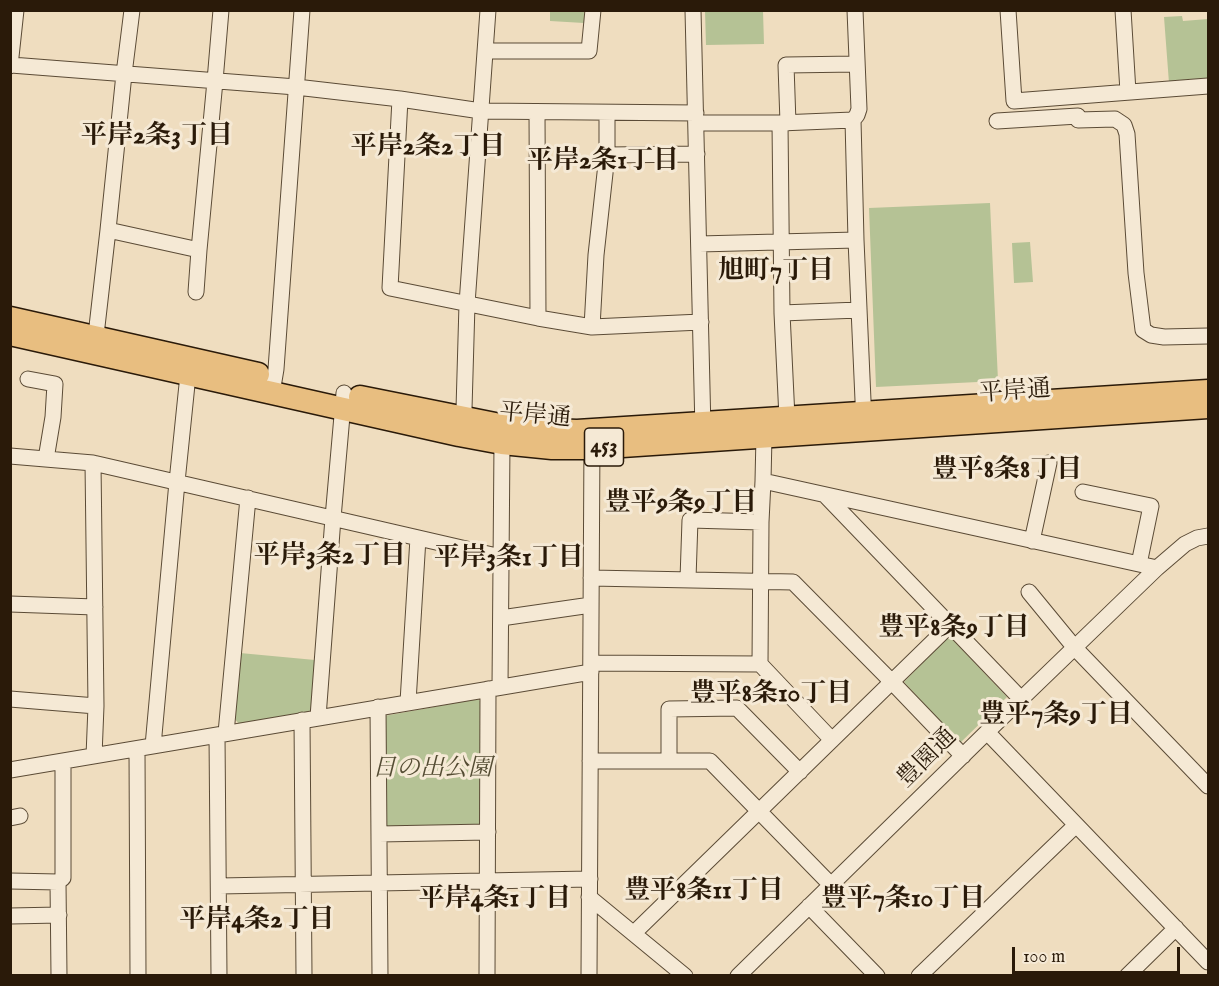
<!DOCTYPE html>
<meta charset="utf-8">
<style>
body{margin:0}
#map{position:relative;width:1219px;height:986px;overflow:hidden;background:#efddbf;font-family:"IM FELL English",serif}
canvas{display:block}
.frame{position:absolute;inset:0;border:12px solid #2a1a09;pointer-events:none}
.scale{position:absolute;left:1012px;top:947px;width:168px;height:27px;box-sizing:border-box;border:3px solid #2a1a09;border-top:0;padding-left:8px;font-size:18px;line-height:21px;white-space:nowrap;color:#2a1a09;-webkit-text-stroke:4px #f5e9d5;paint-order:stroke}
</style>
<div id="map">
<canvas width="1219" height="986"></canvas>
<div class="frame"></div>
<div class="scale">100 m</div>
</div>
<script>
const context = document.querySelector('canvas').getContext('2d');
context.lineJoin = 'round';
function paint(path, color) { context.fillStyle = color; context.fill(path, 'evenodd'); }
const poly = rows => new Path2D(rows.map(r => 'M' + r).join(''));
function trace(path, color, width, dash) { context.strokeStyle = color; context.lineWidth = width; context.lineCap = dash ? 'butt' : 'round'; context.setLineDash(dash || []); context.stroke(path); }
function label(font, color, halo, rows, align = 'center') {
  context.font = font + ' "IM FELL English","Noto Serif JP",serif'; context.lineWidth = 6; context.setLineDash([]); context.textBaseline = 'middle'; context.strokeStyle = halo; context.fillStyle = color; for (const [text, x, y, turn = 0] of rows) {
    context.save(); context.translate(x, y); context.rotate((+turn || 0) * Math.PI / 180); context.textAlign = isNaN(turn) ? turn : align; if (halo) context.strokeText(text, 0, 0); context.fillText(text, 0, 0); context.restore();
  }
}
paint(poly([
 [550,11,585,11,584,23,550,21],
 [705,11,763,11,764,44,706,45],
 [1182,16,1183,21,1208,19,1208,80,1169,83,1164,17],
 [990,203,998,381,876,387,869,208],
 [1030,242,1033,282,1014,283,1012,243],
 [946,639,952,639,1007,697,960,743,904,682],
 [240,653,315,660,313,707,310,713,239,724,234,718],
 [478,699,481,702,481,824,478,827,388,827,384,824,384,716]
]), '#b5c295');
const minor = poly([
 [693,10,703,430],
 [855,10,859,109,857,115,853,120,856,240,864,423],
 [1008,10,1014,101,1208,86],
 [1123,10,1128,92],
 [485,51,589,51,593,10],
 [11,65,296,87,400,99,481,111,696,113],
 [10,66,16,10],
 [400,99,390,288,538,318,592,327,701,322],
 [537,112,538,318],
 [997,121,1078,116,1078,120,1115,119,1124,125,1127,134,1136,273,1143,330,1151,335,1164,337,1208,336],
 [696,123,780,123,853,120],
 [780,123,782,313,787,418],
 [788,123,786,65,856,64],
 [607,155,697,154],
 [108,230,199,250],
 [699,244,856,240],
 [196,292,199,250,215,81,221,10],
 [782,313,859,310],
 [592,327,596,255,607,155,607,113],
 [95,344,108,230,124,74,132,10],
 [28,379,55,384,53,417,46,459],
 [272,393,276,369,302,10],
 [461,426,464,409,467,304,488,10],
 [764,436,763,481,1157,568],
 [10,456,93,463,501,557],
 [93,463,96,706,94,756],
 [1083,492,1151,506,1139,564],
 [825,495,950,625],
 [1032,541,1049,463],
 [591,578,793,582,892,682,963,756],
 [688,579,690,520,761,522],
 [1029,592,1075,648,1208,786],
 [10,604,95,607],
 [501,618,591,605],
 [591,663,760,664,832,740],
 [760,664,761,522,763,481],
 [500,687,502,443],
 [10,699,96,706],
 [408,702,418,538],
 [378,707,380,976],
 [318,717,333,518,344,393],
 [302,720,304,976],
 [987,732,1208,962],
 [226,733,248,498],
 [217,735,219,976],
 [153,746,177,482,189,365],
 [137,749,138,976],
 [669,760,669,709,737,708,800,772],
 [590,761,710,761,831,885],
 [10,770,591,672],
 [10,818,20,816],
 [379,834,488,832],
 [10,881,58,882,59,976],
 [58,882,63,878,63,761],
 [219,886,590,879],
 [589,897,685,976],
 [809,906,877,976],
 [10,916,59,915],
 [634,933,950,625,1021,699],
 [487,976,488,689],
 [589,976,592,439],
 [738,976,987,732,1157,568,1185,544,1197,538,1208,536],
 [919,976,1076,825],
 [1127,976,1176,928]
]);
const highway = poly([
 [10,318,258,374],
 [10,334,459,435,502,443,552,448,592,448,1208,407],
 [360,397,500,425,551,430,577,431,1208,391]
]);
trace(minor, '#5b4b36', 17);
trace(highway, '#2a1a09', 25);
trace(minor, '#f5e9d5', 15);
trace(highway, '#e8be80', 22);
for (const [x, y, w] of [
 [604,447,39]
]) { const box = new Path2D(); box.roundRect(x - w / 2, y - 19, w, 38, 4.5); context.fillStyle = '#f5e9d5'; context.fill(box); trace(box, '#2a1a09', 1.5); }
label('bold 22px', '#2a1a09', null, [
 ["453",604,447]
]);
label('24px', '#2a1a09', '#f5e9d5', [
 ["平岸通",1015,393,-4],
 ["平岸通",535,417,5],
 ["豊園通",928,759,-45]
]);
label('italic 24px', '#544c33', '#f5e9d5', [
 ["日の出公園",432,770]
]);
label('bold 26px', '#2a1a09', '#f5e9d5', [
 ["平岸2条3丁目",157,138],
 ["平岸2条2丁目",428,149],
 ["平岸2条1丁目",603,163],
 ["旭町7丁目",776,273],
 ["豊平8条8丁目",1007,472],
 ["豊平9条9丁目",681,505],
 ["平岸3条2丁目",330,558],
 ["平岸3条1丁目",509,560],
 ["豊平8条9丁目",954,630],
 ["豊平8条10丁目",771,696],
 ["豊平7条9丁目",1056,717],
 ["豊平8条11丁目",704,893],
 ["平岸4条1丁目",495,901],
 ["豊平7条10丁目",903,901],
 ["平岸4条2丁目",257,922]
]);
</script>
